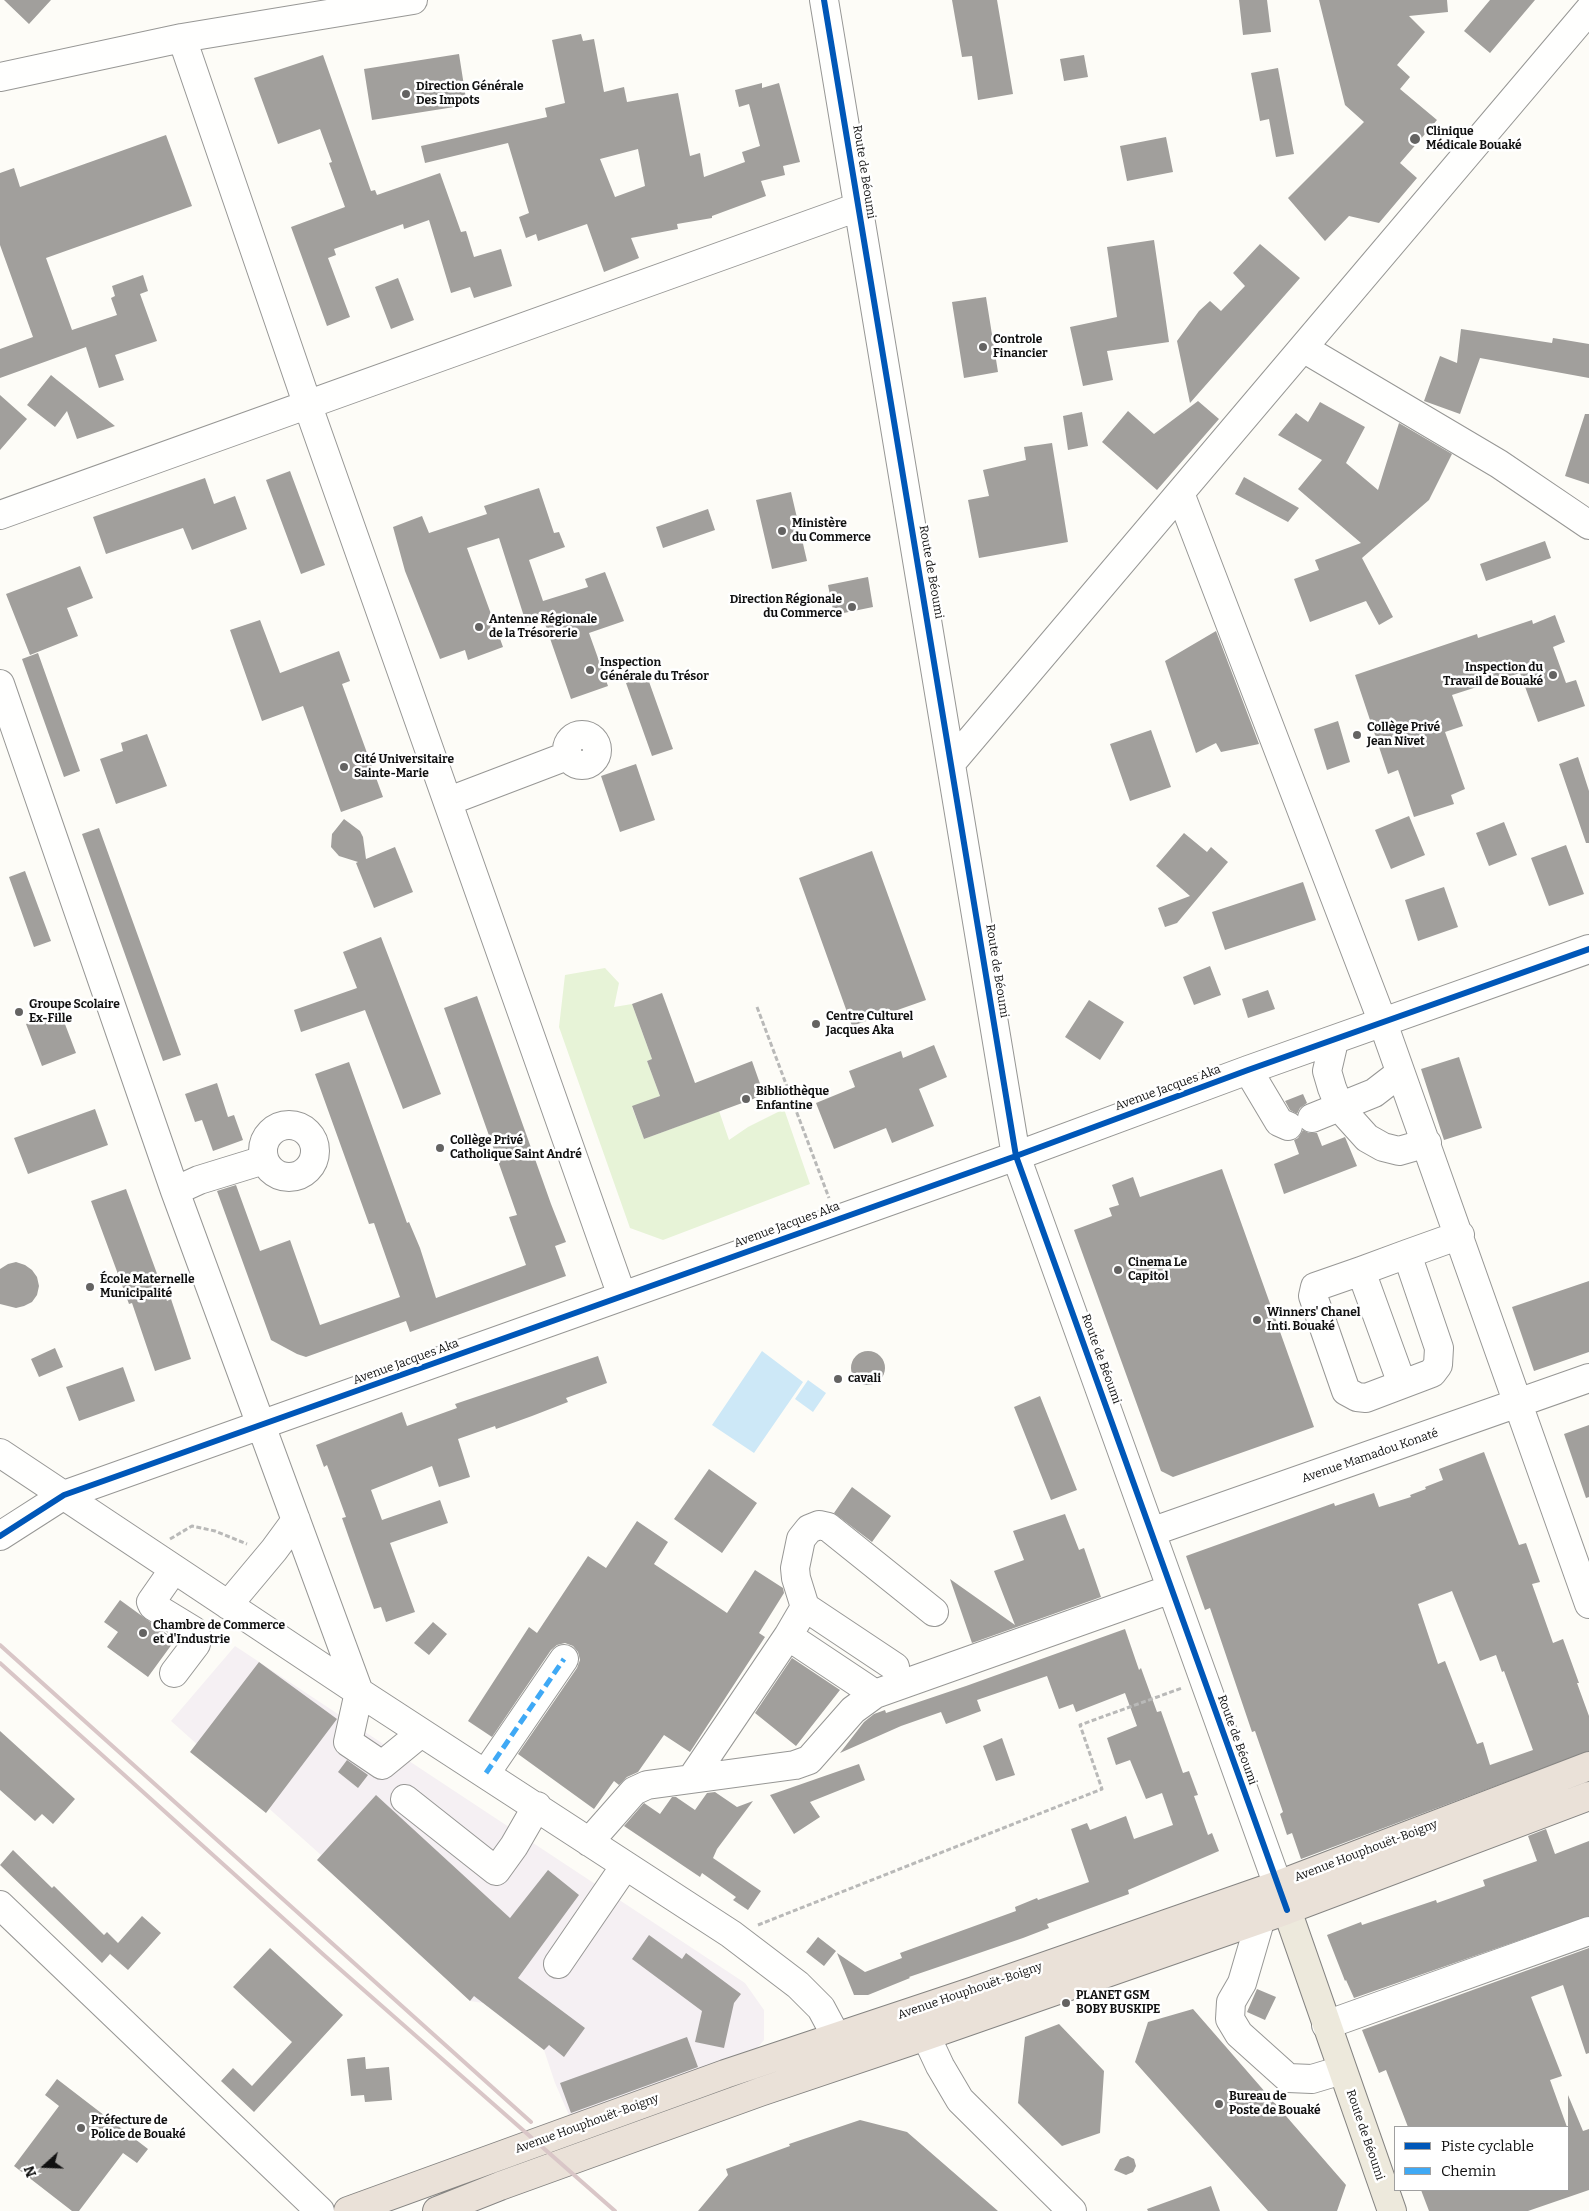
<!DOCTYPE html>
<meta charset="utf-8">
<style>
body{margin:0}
#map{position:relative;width:1589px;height:2211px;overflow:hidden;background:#fdfcf7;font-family:Bitter,serif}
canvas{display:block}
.legend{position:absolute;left:1394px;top:2126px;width:175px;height:65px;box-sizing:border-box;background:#fff;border:1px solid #a0a0a0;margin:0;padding:6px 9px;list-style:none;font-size:15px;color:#111}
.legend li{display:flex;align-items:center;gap:10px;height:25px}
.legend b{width:25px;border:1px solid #a0a0a0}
.north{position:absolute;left:20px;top:2141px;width:50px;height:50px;-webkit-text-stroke:4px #fff;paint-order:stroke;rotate:250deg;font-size:14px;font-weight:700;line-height:20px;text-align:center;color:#111}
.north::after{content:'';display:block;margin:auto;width:18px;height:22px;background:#111;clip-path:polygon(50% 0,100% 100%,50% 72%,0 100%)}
</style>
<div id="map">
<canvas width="1589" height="2211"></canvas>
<ul class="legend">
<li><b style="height:6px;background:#0057b8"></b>Piste cyclable</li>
<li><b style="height:6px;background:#3fa9f5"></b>Chemin</li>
</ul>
<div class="north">N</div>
</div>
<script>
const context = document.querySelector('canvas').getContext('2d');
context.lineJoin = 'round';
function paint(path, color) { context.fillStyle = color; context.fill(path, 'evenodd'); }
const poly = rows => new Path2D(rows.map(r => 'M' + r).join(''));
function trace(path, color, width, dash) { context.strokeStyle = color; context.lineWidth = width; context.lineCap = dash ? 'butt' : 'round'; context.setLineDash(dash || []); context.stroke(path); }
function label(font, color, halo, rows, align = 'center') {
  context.font = font + ' Bitter,serif'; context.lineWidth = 5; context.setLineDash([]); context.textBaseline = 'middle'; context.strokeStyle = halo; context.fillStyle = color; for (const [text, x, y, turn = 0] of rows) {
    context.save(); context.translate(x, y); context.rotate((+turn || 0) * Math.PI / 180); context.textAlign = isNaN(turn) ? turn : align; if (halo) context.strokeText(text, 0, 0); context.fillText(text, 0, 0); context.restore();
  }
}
paint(poly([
 [235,1646,745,1983,764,2010,764,2040,747,2060,575,2129,555,2083,544,2050,483,2003,470,2001,317,1860,321,1855,171,1721]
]), '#f5f0f3');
paint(poly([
 [605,968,619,983,614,1007,632,1004,652,1059,647,1061,660,1096,632,1107,644,1139,719,1111,729,1140,748,1127,784,1109,810,1184,663,1240,630,1228,559,1027,565,975]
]), '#e7f3d7');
paint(poly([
 [762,1351,803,1382,754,1453,712,1425],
 [808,1380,826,1393,813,1412,795,1399]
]), '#cde8f7');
paint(poly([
 [4,0,51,0,29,24],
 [952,0,997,0,1013,94,978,100,972,56,962,57],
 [1239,0,1267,0,1271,32,1243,35],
 [1319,0,1447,0,1448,12,1409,16,1425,32,1397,65,1410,77,1400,89,1437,120,1400,163,1417,178,1379,223,1349,216,1325,241,1288,198,1364,122,1345,105],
 [1490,0,1535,0,1490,53,1464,31],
 [581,34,583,41,594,39,604,92,624,87,627,102,678,93,690,156,700,153,704,177,745,162,742,152,760,146,749,104,739,107,735,90,762,83,762,88,779,83,800,162,783,166,785,175,761,181,766,196,712,216,712,218,677,224,678,229,631,238,639,258,604,272,587,224,538,241,536,234,526,238,519,217,529,213,508,143,425,163,421,146,547,117,545,108,565,103,552,40],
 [638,149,645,186,615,197,600,159],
 [459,54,467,105,372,120,364,69],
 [323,55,371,191,375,190,377,195,440,173,461,232,466,231,474,257,501,249,512,286,474,298,470,287,451,293,429,220,404,229,403,224,334,249,336,255,328,258,350,317,327,326,291,227,345,207,329,163,332,162,320,129,278,144,254,78],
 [1084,55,1088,77,1064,81,1060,59],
 [1278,68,1294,154,1276,157,1269,119,1260,121,1251,73],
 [166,135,192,206,46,258,72,330,117,315,111,298,115,296,112,286,143,275,148,291,140,294,157,341,115,355,124,380,99,388,86,347,0,378,0,349,33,337,0,245,0,173,14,168,20,187],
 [1166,137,1173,172,1127,181,1120,146],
 [1154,240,1169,342,1107,351,1113,380,1083,386,1070,327,1117,317,1107,247],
 [1260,244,1300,278,1190,403,1177,341,1199,311,1210,301,1221,311,1245,286,1233,273],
 [398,278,414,320,391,329,375,287],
 [986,297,998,372,964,378,952,302],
 [1461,329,1552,343,1553,338,1589,344,1589,378,1480,358,1460,414,1424,401,1440,356,1457,363],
 [51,375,57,380,115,426,77,439,67,411,55,427,27,405],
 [0,395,27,419,0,450],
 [1198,401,1219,419,1157,490,1102,442,1128,411,1154,434],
 [1320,402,1365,427,1346,463,1378,490,1399,423,1452,454,1429,500,1362,558,1393,617,1379,625,1366,601,1310,622,1294,579,1319,570,1315,560,1361,543,1298,489,1322,460,1278,435,1296,413,1308,422],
 [1082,412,1088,446,1068,450,1063,416],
 [1585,414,1589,414,1589,484,1565,476],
 [1052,443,1068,542,979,558,968,500,989,496,983,470,1026,460,1024,447],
 [290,471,325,565,301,574,266,480],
 [1244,477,1299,508,1288,522,1235,494],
 [205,478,214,504,235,496,247,529,192,550,183,528,106,554,93,517],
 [539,488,554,533,559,532,565,547,529,560,543,601,588,587,585,579,605,572,624,621,589,633,608,686,571,699,544,621,527,626,499,538,467,548,503,647,468,660,465,650,440,659,405,571,393,527,422,516,429,533,487,514,484,506],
 [791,492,807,561,772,569,756,500],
 [708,509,715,530,663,548,656,527],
 [1545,541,1551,558,1486,581,1480,564],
 [80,566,93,598,67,608,78,636,30,655,6,594],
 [868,577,873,607,834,615,828,585],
 [1555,615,1565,642,1553,647,1566,683,1576,680,1585,706,1538,722,1520,673,1452,695,1463,726,1445,732,1465,789,1451,795,1454,804,1414,817,1398,770,1388,774,1355,675,1477,634,1478,638,1532,620,1533,624],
 [260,620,280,673,339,651,350,681,342,684,383,797,341,812,303,706,262,721,230,630],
 [1216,631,1259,744,1221,752,1216,743,1196,753,1165,661],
 [38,653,80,771,64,777,22,659],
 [647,676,673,749,652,756,626,683],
 [1338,721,1350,762,1327,770,1314,729],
 [1151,730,1171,787,1130,801,1110,744],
 [147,734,167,786,116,804,100,759,123,751,121,743],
 [1578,757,1589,791,1589,843,1586,843,1559,764],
 [636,764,655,820,620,832,601,776],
 [1409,816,1425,855,1391,869,1375,830],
 [344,819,360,831,363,837,366,859,395,847,413,892,374,908,356,863,358,862,339,856,331,847,332,834],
 [1504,822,1517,855,1489,866,1476,833],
 [99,828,181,1055,163,1061,82,834],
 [1184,833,1207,852,1211,847,1228,862,1177,923,1165,927,1158,908,1190,896,1156,866],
 [1566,845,1584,894,1549,906,1531,858],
 [872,851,926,1000,852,1026,799,878],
 [25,871,51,941,34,947,9,877],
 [1303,882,1316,920,1225,950,1212,912],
 [1444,887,1458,927,1418,941,1405,900],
 [381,937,441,1094,403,1109,365,1010,301,1032,294,1010,357,988,343,952],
 [1210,966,1221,995,1194,1005,1183,977],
 [1268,990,1275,1009,1248,1018,1242,999],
 [662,993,695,1083,752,1061,764,1095,644,1139,632,1106,660,1096,647,1061,652,1059,632,1004],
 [477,996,551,1204,566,1242,555,1246,566,1276,410,1332,406,1321,306,1357,297,1354,271,1340,217,1191,236,1185,260,1251,290,1240,320,1325,400,1297,374,1223,369,1224,315,1074,349,1062,407,1223,409,1222,420,1248,436,1298,526,1265,509,1217,517,1215,444,1008],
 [1089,1000,1124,1022,1100,1060,1065,1037],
 [60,1011,76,1053,42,1066,26,1024],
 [934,1045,947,1077,919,1089,934,1126,892,1143,886,1128,834,1149,816,1103,855,1087,849,1071,901,1051,903,1058],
 [1459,1057,1482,1128,1444,1140,1421,1069],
 [217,1083,228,1117,234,1115,243,1140,213,1151,202,1120,195,1122,185,1094],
 [1303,1094,1307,1103,1300,1108,1297,1114,1290,1110,1285,1101],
 [95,1109,108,1145,28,1174,14,1138],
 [1303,1130,1309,1133,1317,1133,1322,1146,1345,1137,1357,1166,1284,1194,1274,1164,1299,1154,1294,1140,1298,1138],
 [1222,1169,1314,1427,1173,1477,1161,1471,1074,1230,1112,1216,1109,1208,1119,1205,1112,1185,1133,1177,1140,1197],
 [126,1189,167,1301,171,1299,191,1359,155,1371,132,1303,129,1304,91,1201],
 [16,1262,25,1265,32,1270,37,1277,39,1286,37,1295,32,1302,24,1306,16,1308,0,1304,0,1269,8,1264],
 [1589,1281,1589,1352,1534,1371,1512,1307],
 [55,1348,63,1367,39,1377,31,1359],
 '851 1368a17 17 0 1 1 34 0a17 17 0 1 1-34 0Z',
 [598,1356,607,1383,566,1398,568,1402,532,1416,496,1429,495,1426,458,1439,470,1477,439,1487,432,1466,371,1490,382,1520,440,1500,448,1523,390,1543,415,1612,386,1622,381,1607,374,1609,342,1518,346,1517,327,1465,324,1467,316,1445,402,1412,407,1426,457,1408,455,1404],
 [123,1367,135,1401,79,1421,66,1387],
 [1040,1396,1077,1490,1051,1500,1014,1407],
 [1589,1425,1589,1497,1586,1498,1564,1434],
 [1484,1452,1519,1545,1526,1543,1540,1582,1532,1584,1553,1643,1563,1639,1579,1683,1577,1683,1589,1716,1589,1751,1301,1859,1292,1833,1287,1835,1280,1814,1283,1812,1255,1731,1252,1732,1210,1608,1205,1610,1186,1556,1334,1503,1335,1506,1374,1493,1379,1507,1411,1497,1410,1495,1426,1489,1425,1487,1443,1480,1439,1469],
 [1452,1591,1480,1661,1496,1655,1502,1672,1504,1671,1533,1750,1490,1765,1483,1742,1477,1744,1445,1661,1438,1664,1418,1604],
 [709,1469,757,1503,722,1553,674,1519],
 [852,1487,891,1516,872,1542,834,1513],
 [1065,1514,1079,1550,1084,1548,1101,1597,972,1643,950,1579,1015,1625,994,1571,1024,1560,1013,1531],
 [637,1521,668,1542,654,1564,727,1613,755,1570,783,1588,784,1593,759,1633,765,1637,690,1752,664,1735,638,1772,627,1777,619,1785,614,1781,594,1809,518,1754,577,1668,580,1660,578,1652,573,1646,565,1643,557,1645,551,1650,492,1737,468,1721,529,1627,537,1633,588,1556,606,1568],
 [120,1600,175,1640,148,1677,107,1647,118,1632,104,1622],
 [433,1622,447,1634,429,1655,414,1643],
 [1125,1629,1139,1670,1141,1668,1157,1712,1161,1711,1183,1773,1189,1771,1198,1795,1194,1796,1208,1835,1212,1833,1219,1851,1128,1890,1129,1894,1047,1924,1049,1928,1023,1938,909,1977,910,1978,868,1995,854,1995,837,1953,865,1972,902,1958,900,1953,1016,1911,1015,1907,1037,1898,1038,1900,1089,1882,1071,1829,1087,1823,1090,1830,1126,1816,1134,1839,1173,1825,1162,1793,1146,1799,1130,1760,1116,1765,1107,1738,1137,1726,1125,1693,1076,1712,1073,1704,1059,1709,1047,1676,977,1700,981,1711,946,1724,941,1712,901,1726,840,1753,864,1722,874,1714,885,1710,886,1713,966,1686],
 [792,1658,840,1690,796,1746,755,1713],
 [259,1662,337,1719,266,1813,190,1752],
 [0,1731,75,1799,53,1824,42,1814,35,1821,0,1790],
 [1002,1738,1015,1775,996,1781,983,1746],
 [347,1760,368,1775,358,1788,338,1772],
 [859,1764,865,1780,810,1802,820,1817,794,1834,770,1795],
 [715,1792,737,1807,753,1801,717,1849,713,1858,761,1891,748,1910,733,1900,736,1897,702,1873,700,1877,624,1826,644,1803,660,1814,672,1797,676,1797,695,1810,707,1793],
 [376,1795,510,1918,548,1870,579,1895,518,1978,585,2028,564,2057,549,2045,544,2050,474,1996,470,2001,317,1860],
 [1546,1829,1555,1854,1589,1841,1589,1916,1354,1998,1346,1980,1345,1981,1327,1935,1361,1922,1362,1925,1436,1900,1437,1903,1485,1886,1483,1880,1537,1861,1528,1836],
 [13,1850,52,1888,54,1886,104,1935,107,1932,118,1943,142,1916,161,1933,128,1970,110,1954,102,1963,0,1865],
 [649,1935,682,1959,686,1953,741,1994,734,2003,724,2048,695,2042,702,2011,632,1959],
 [818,1937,836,1951,824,1966,806,1952],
 [270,1948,343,2015,254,2112,221,2081,233,2068,252,2086,292,2042,233,1987],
 [1589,1948,1589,2053,1586,2054,1563,1985,1531,1997,1562,2076,1550,2080,1567,2127,1408,2127,1386,2070,1379,2073,1362,2030],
 [1257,1989,1276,1997,1265,2020,1247,2012],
 [1193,2009,1346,2185,1337,2211,1268,2211,1135,2062,1148,2022],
 [1059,2024,1104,2071,1100,2133,1062,2146,1018,2103,1025,2037],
 [687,2037,698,2067,571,2113,560,2083],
 [365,2057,366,2069,389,2067,392,2100,365,2102,364,2095,351,2096,347,2059],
 [57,2079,148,2149,137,2163,123,2153,79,2211,72,2211,14,2166,59,2106,45,2095],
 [1568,2095,1583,2131,1589,2129,1589,2190,1528,2211,1429,2211,1421,2190,1568,2190],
 [860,2120,907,2132,998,2211,698,2211,728,2175,726,2169,790,2146,789,2144],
 [1128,2156,1134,2159,1136,2166,1133,2172,1126,2175,1114,2170,1120,2159],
 [1211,2186,1220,2211,1148,2211,1147,2209]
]), '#a19f9c');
const minor = poly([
 [824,0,1016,1156,1286,1908],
 [182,38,308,406,622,1296],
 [0,77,182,38,413,0],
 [1303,348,1499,464,1589,525],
 [1180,493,1383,1023,1589,1604],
 [0,515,858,207],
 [0,684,175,1191,359,1692,348,1742,382,1765,421,1733],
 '567 750a15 15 0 1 1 30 0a15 15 0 1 1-30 0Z',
 [952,762,1589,10],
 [449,801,567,756],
 [1334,1041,1327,1071,1332,1088,1340,1108,1367,1138,1383,1147,1399,1151,1427,1143],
 [1248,1070,1279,1122,1288,1126],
 [1312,1118,1374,1093,1400,1073],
 '263 1151a26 26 0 1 1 52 0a26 26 0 1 1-52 0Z',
 [175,1191,199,1180,264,1160],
 [1407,1254,1439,1348,1438,1365,1432,1373,1366,1398,1357,1397,1346,1391,1313,1296,1315,1287,1361,1271,1407,1254,1460,1235],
 [1361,1271,1402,1384],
 [0,1453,359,1692,731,1934,798,1985,821,2008,836,2036],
 [1151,1532,1589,1378],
 [0,1536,64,1495,1016,1156,1248,1070,1589,949],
 [228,1605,274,1550,296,1520],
 [805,1607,895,1667],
 [788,1636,875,1694],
 [174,1673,196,1644,197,1637,194,1631,153,1606,151,1602,174,1569],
 [486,1773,564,1659],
 [692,1778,788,1636,805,1607,796,1578,795,1568,801,1539,809,1529,819,1525,828,1527,934,1612],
 [405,1799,496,1871,514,1846,537,1806],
 [589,1842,634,1791,647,1785,795,1765,809,1760,853,1710,875,1694,1171,1589],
 [0,1905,320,2211],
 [1261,1918,1242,1983,1231,2002,1230,2019,1239,2034,1288,2078,1312,2079,1342,2070],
 [558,1964,625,1866],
 [1326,2025,1589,1931],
 [926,2036,940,2066,960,2100,1072,2211]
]);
const major = poly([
 [1287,1910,1392,2211]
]);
const highway = poly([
 [348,2211,725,2074,974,1991,1278,1885,1589,1766],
 [437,2211,500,2186,760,2092,926,2036,1287,1910,1589,1796]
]);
trace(minor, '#979795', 30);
trace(major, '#858482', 30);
trace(highway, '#858482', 30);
trace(poly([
 [757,1007,829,1198],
 [170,1539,192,1526,215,1531,247,1544],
 [758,1925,1102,1789,1080,1725,1182,1688]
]), '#b9b9b8', 3, [5, 2.5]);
trace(minor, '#fffffe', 28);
trace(major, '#ede9dc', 28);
trace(highway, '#eae1d8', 28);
trace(poly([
 [0,1645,531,2122],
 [0,1663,325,1956,615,2211]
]), '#d9c6c7', 4);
trace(poly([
 [486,1773,564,1659]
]), '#3fa9f5', 5, [10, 5]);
trace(poly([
 [824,0,1016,1156,1287,1910],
 [0,1536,64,1495,1016,1156,1248,1070,1589,949]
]), '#0057b8', 6);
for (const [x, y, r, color] of [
 [406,94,5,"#646362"],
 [1415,139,6,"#646362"],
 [983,347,5,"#646362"],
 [782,531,5,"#646362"],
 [852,607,5,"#646362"],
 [479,627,5,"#646362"],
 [590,670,5,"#646362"],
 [1553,675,5,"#646362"],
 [1357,735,5,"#646362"],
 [344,767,5,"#646362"],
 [19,1012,5,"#646362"],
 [816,1024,5,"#646362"],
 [746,1099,5,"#646362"],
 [440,1148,5,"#646362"],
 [1118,1270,5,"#646362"],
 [90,1287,5,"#646362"],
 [1257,1320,5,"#646362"],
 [838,1379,5,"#646362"],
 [143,1633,5,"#646362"],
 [1066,2003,5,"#646362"],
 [1219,2104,5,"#646362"],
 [81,2128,5,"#646362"]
]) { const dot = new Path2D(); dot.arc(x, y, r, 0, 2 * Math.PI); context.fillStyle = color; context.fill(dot); trace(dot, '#fff', 2); }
label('bold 12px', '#111', '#fff', [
 ["Direction Générale",416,87],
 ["Des Impots",416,101],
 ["Clinique",1426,132],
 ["Médicale Bouaké",1426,146],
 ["Controle",993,340],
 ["Financier",993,354],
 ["Ministère",792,524],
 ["du Commerce",792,538],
 ["Direction Régionale",842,600,"right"],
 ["du Commerce",842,614,"right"],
 ["Antenne Régionale",489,620],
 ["de la Trésorerie",489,634],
 ["Inspection",600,663],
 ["Générale du Trésor",600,677],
 ["Inspection du",1543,668,"right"],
 ["Travail de Bouaké",1543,682,"right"],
 ["Collège Privé",1367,728],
 ["Jean Nivet",1367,742],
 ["Cité Universitaire",354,760],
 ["Sainte-Marie",354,774],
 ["Groupe Scolaire",29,1005],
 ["Ex-Fille",29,1019],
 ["Centre Culturel",826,1017],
 ["Jacques Aka",826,1031],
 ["Bibliothèque",756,1092],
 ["Enfantine",756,1106],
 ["Collège Privé",450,1141],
 ["Catholique Saint André",450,1155],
 ["Cinema Le",1128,1263],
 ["Capitol",1128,1277],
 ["École Maternelle",100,1280],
 ["Municipalité",100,1294],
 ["Winners' Chanel",1267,1313],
 ["Inti. Bouaké",1267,1327],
 ["cavali",848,1379],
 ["Chambre de Commerce",153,1626],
 ["et d'Industrie",153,1640],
 ["PLANET GSM",1076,1996],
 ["BOBY BUSKIPE",1076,2010],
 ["Bureau de",1229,2097],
 ["Poste de Bouaké",1229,2111],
 ["Préfecture de",91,2121],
 ["Police de Bouaké",91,2135]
], 'left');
label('12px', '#111', '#fff', [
 ["Route de Béoumi",864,172,81],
 ["Route de Béoumi",931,572,80],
 ["Route de Béoumi",997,971,81],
 ["Avenue Jacques Aka",1168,1088,-20],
 ["Avenue Jacques Aka",787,1225,-20],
 ["Route de Béoumi",1101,1359,70],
 ["Avenue Jacques Aka",406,1362,-20],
 ["Avenue Mamadou Konaté",1370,1456,-19],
 ["Route de Béoumi",1237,1740,70],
 ["Avenue Houphouët-Boigny",1366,1851,-21],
 ["Avenue Houphouët-Boigny",970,1991,-19],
 ["Avenue Houphouët-Boigny",587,2124,-20],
 ["Route de Béoumi",1365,2135,71]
]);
</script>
